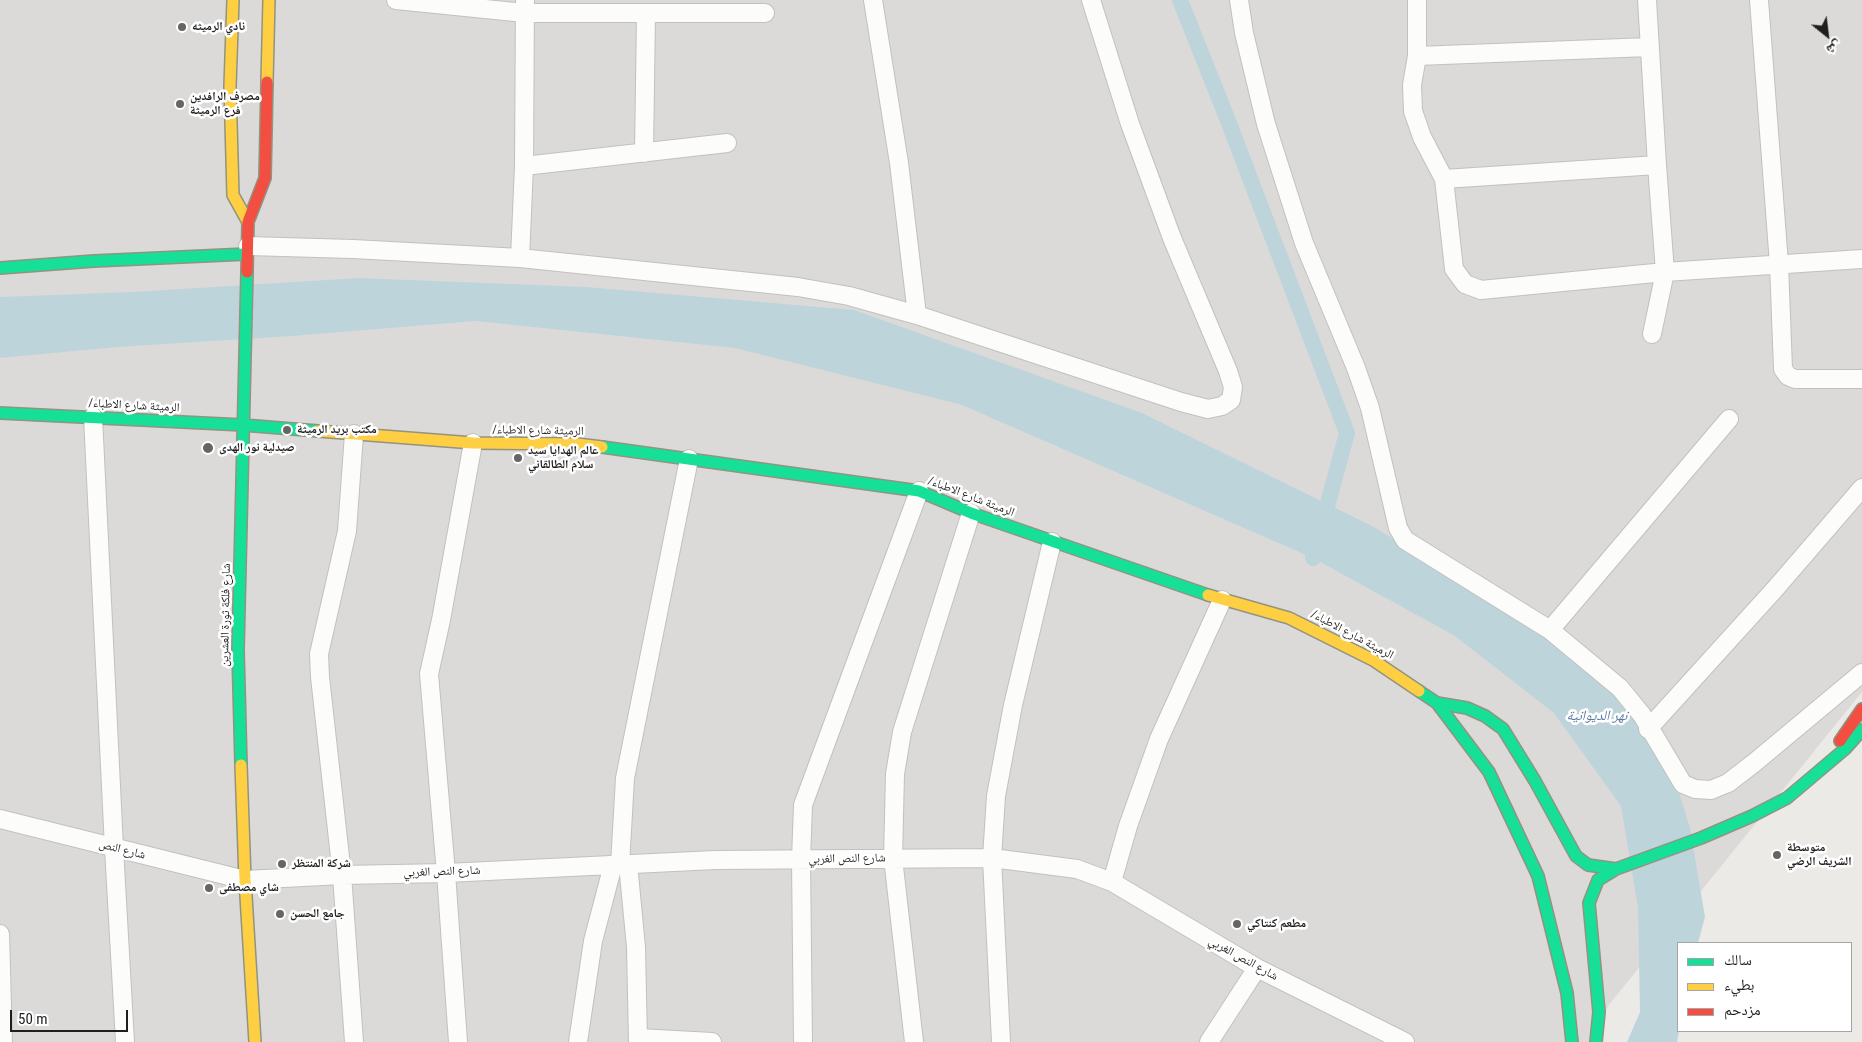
<!DOCTYPE html>
<meta charset="utf-8">
<style>
body{margin:0}
#map{position:relative;width:1862px;height:1042px;overflow:hidden;background:#eceae7;font-family:"Roboto Condensed","Noto Naskh Arabic",sans-serif}
canvas{display:block}
.legend{position:absolute;left:1677px;top:942px;width:175px;height:90px;box-sizing:border-box;background:#fff;border:1px solid #a5a5a5;margin:0;padding:6px 9px;list-style:none;font-size:15px;color:#1e1e1e}
.legend li{display:flex;align-items:center;gap:10px;height:25px}
.legend b{width:25px;border:1px solid #a5a5a5}
.north{position:absolute;left:1802px;top:10px;width:50px;height:50px;-webkit-text-stroke:4px #fff;paint-order:stroke;rotate:151deg;font-size:14px;font-weight:700;line-height:20px;text-align:center;color:#1e1e1e}
.north::after{content:'';display:block;margin:auto;width:18px;height:22px;background:#1e1e1e;clip-path:polygon(50% 0,100% 100%,50% 72%,0 100%)}
.scale{position:absolute;left:10px;top:1010px;width:118px;height:22px;box-sizing:border-box;border:2px solid #1e1e1e;border-top:0;padding-left:6px;font-size:15px;line-height:18px;white-space:nowrap;color:#1e1e1e;-webkit-text-stroke:4px #fff;paint-order:stroke}
</style>
<div id="map">
<canvas width="1862" height="1042"></canvas>
<ul class="legend">
<li><b style="height:6px;background:#16e098"></b>سالك</li>
<li><b style="height:6px;background:#ffcf43"></b>بطيء</li>
<li><b style="height:6px;background:#f24e42"></b>مزدحم</li>
</ul>
<div class="north">ش</div>
<div class="scale">50 m</div>
</div>
<script>
const context = document.querySelector('canvas').getContext('2d');
context.lineJoin = 'round';
function paint(path, color) { context.fillStyle = color; context.fill(path, 'evenodd'); }
const poly = rows => new Path2D(rows.map(r => 'M' + r).join(''));
function trace(path, color, width, dash) { context.strokeStyle = color; context.lineWidth = width; context.lineCap = dash ? 'butt' : 'round'; context.setLineDash(dash || []); context.stroke(path); }
function label(font, color, halo, rows, align = 'center') {
  context.font = font + ' "Roboto Condensed","Noto Naskh Arabic",sans-serif'; context.lineWidth = 5; context.setLineDash([]); context.textBaseline = 'middle'; context.strokeStyle = halo; context.fillStyle = color; for (const [text, x, y, turn = 0] of rows) {
    context.save(); context.translate(x, y); context.rotate((+turn || 0) * Math.PI / 180); context.textAlign = isNaN(turn) ? turn : align; if (halo) context.strokeText(text, 0, 0); context.fillText(text, 0, 0); context.restore();
  }
}
paint(poly([
 [0,0,1862,0,1862,692,1608,1006,1594,1042,0,1042]
]), '#dbdad8');
paint(poly([
 [359,278,586,287,854,310,1142,413,1372,526,1526,618,1622,693,1674,776,1690,828,1705,917,1698,943,1678,943,1679,1031,1677,1042,1627,1042,1640,1012,1638,907,1621,806,1554,713,1455,636,1313,558,962,405,735,348,476,321,292,336,117,347,0,358,0,297,134,292]
]), '#bed4db');
trace(poly([
 [1180,0,1227,118,1347,433,1313,558]
]), '#bed4db', 16);
const street = poly([
 [396,0,525,13,765,13],
 [873,0,899,163,917,315],
 [1239,0,1244,33,1266,124,1304,243,1356,368,1370,408,1398,528,1405,540,1550,630,1620,688,1642,715,1683,784,1695,789,1711,790,1728,783,1754,763,1862,673],
 [1417,0,1417,56,1412,85,1413,111,1422,137,1444,179,1454,269,1465,284,1481,290,1665,272,1862,259],
 [1647,0,1657,165,1665,272,1652,334],
 [1759,0,1779,264,1783,369,1788,376,1795,379,1862,379],
 [1417,56,1649,47],
 [644,153,646,14],
 [524,166,727,143],
 [1444,179,1657,165],
 [248,246,353,249,520,258,798,287,849,296,917,315,1181,402,1208,409,1222,406,1231,400,1233,387,1228,371,1172,238,1130,124,1091,0],
 [520,258,524,166,525,0],
 [93,417,114,848,125,1042],
 [354,434,347,531,319,654,320,677,342,875,354,1042],
 [1550,630,1729,419],
 [1648,729,1775,589,1862,488],
 [0,819,245,880,342,875,446,873,715,860,992,858,1077,869,1112,882,1257,968,1405,1042],
 [628,864,636,947,638,1042],
 [620,865,625,778,689,459],
 [1112,882,1128,826,1159,739,1222,600],
 [0,934,3,1042],
 [638,1038,712,1042],
 [458,1042,446,873,429,674,441,620,473,443],
 [578,1042,593,941,613,865],
 [803,1042,801,860,803,805,919,491],
 [914,1042,893,858,895,774,902,732,971,513],
 [1001,1042,992,858,996,796,1013,705,1052,542],
 [1209,1042,1257,968]
]);
const fast = poly([
 [0,268,94,261,247,254],
 [0,413,243,425,318,431],
 [602,447,919,491,971,513,1208,595],
 [1419,691,1437,703,1489,772,1538,876,1567,993,1572,1042],
 [1437,703,1467,708,1485,716,1503,729,1535,781,1576,856,1588,865,1616,869],
 [241,765,238,650,247,272],
 [1596,1042,1599,1012,1589,903,1598,880,1616,869,1701,838,1752,816,1787,798,1845,749,1862,730]
]);
const slow = poly([
 [233,0,230,86,233,195,248,222],
 [267,82,269,0],
 [318,431,473,443,577,444,602,447],
 [1208,595,1289,618,1373,660,1419,691],
 [241,765,245,880,255,1042]
]);
const jam = poly([
 [247,272,248,222,265,178,267,82],
 [1840,741,1862,709]
]);
trace(street, '#c2c1bf', 20);
trace(fast, '#929381', 14);
trace(slow, '#929381', 14);
trace(jam, '#929381', 14);
trace(street, '#fcfcfb', 18);
trace(fast, '#16e098', 11);
trace(slow, '#ffcf43', 11);
trace(jam, '#f24e42', 11);
for (const [x, y, r, color] of [
 [182,27,5,"#666564"],
 [180,104,5,"#666564"],
 [287,430,5,"#666564"],
 [208,448,6,"#666564"],
 [518,458,5,"#666564"],
 [1777,855,5,"#666564"],
 [282,864,5,"#666564"],
 [209,888,5,"#666564"],
 [280,914,5,"#666564"],
 [1237,924,5,"#666564"]
]) { const dot = new Path2D(); dot.arc(x, y, r, 0, 2 * Math.PI); context.fillStyle = color; context.fill(dot); trace(dot, '#fff', 2); }
label('bold 12px', '#1e1e1e', '#fff', [
 ["نادي الرميثه",192,27],
 ["مصرف الرافدين",190,97],
 ["فرع الرميثة",190,111],
 ["مكتب بريد الرميثة",297,430],
 ["صيدلية نور الهدى",219,448],
 ["عالم الهدايا سيد",528,451],
 ["سلام الطالقاني",528,465],
 ["متوسطة",1787,848],
 ["الشريف الرضي",1787,862],
 ["شركة المنتظر",292,864],
 ["شاي مصطفى",219,888],
 ["جامع الحسن",290,914],
 ["مطعم كنتاكي",1247,924]
], 'left');
label('12px', '#1e1e1e', '#fff', [
 ["/الرميثة شارع الاطباء",134,406,3],
 ["/الرميثة شارع الاطباء",538,431,1],
 ["/الرميثة شارع الاطباء",971,497,21],
 ["شارع فلكة ثورة العشرين",226,615,-89],
 ["/الرميثة شارع الاطباء",1352,635,28],
 ["شارع النص",122,850,14],
 ["شارع النص الغربي",847,859,-1],
 ["شارع النص الغربي",442,872,-2],
 ["شارع النص الغربي",1243,959,29]
]);
label('italic 14px', '#5679a2', '#fff', [
 ["نهر الديوانية",1597,716]
]);
</script>
